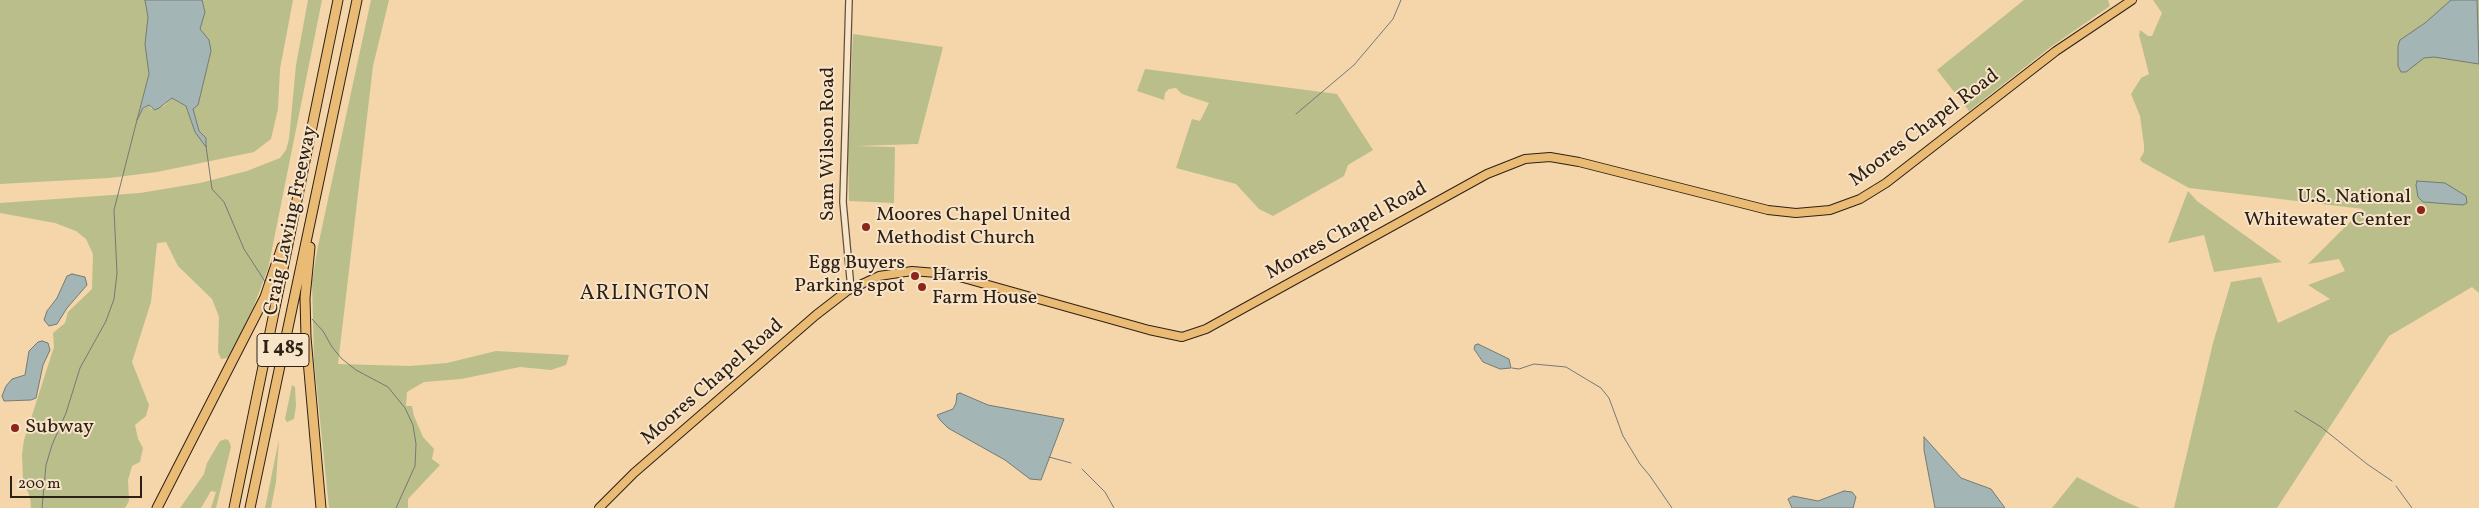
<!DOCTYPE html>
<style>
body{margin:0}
#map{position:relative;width:2479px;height:508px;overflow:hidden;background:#f5d6aa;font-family:Vollkorn,serif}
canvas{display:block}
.scale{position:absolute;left:10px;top:476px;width:132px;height:22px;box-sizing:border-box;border:2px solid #2d2016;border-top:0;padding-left:6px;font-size:15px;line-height:18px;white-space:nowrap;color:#2d2016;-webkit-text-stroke:4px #f8e4c8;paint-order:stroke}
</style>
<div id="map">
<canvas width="2479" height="508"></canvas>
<div class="scale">200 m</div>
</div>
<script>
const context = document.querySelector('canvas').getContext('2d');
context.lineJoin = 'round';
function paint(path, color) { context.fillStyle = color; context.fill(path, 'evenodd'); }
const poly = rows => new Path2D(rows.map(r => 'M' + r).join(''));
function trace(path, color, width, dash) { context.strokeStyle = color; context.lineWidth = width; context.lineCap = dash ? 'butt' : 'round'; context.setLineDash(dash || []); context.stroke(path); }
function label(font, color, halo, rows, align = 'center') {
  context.font = font + ' Vollkorn,serif'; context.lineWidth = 4; context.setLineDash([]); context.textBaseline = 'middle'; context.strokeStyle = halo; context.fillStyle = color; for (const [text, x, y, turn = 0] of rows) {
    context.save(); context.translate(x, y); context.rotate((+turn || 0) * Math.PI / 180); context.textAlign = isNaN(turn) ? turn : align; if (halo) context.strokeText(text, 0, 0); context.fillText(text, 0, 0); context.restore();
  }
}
paint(poly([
 [0,0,145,0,148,17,145,44,149,74,137,119,143,109,149,105,151,109,164,106,172,98,186,106,195,132,206,138,199,131,193,109,198,105,211,51,206,37,200,29,205,9,202,0,293,0,280,69,278,109,271,139,254,152,157,172,109,178,0,184],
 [308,0,322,0,268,269,253,308,228,358,221,359,218,352,219,317,212,299,178,266,166,242,157,243,151,302,132,362,149,405,146,416,135,425,138,439,143,448,140,462,132,466,128,480,129,501,125,508,31,508,30,497,23,480,22,454,24,440,54,347,53,333,65,323,68,312,92,289,93,254,86,239,76,231,55,223,0,213,0,203,140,193,200,183,247,171,280,158,286,150,289,139,296,65],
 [371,0,389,0,373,66,338,364,410,366,447,363,496,351,569,355,566,365,551,370,520,367,461,379,424,382,407,392,406,406,412,406,414,416,423,437,434,449,432,459,440,465,408,499,408,508,329,508,314,361,312,281,318,246],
 [2024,0,2108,0,2110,6,2052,46,1969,111,1937,70],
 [2153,0,2479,0,2479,293,2472,287,2389,336,2277,508,2174,508,2213,343,2231,282,2261,277,2278,323,2330,299,2308,285,2345,271,2339,259,2308,264,2363,209,2189,188,2142,162,2140,159,2144,152,2144,145,2140,116,2131,94,2141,78,2149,74,2139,35,2140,30,2148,36,2152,36,2158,22,2162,13],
 [853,34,943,47,918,144,856,146,895,147,894,203,849,201,848,147],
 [1145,69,1337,94,1373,150,1348,165,1344,176,1273,216,1259,209,1236,184,1176,168,1192,119,1200,121,1209,103,1182,94,1176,88,1169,89,1165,93,1164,100,1137,91],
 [2188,191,2197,201,2282,262,2214,272,2204,235,2168,243],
 [292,385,295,387,296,406,294,419,287,422,285,419],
 [226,439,229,441,231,447,216,508,211,508,216,492,211,491,201,508,180,508,204,474,207,463,220,441],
 [279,439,276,482,271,508,265,508],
 [2077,477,2119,499,2140,508,2052,508]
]), '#b9be8b');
const water = poly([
 [145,0,202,0,205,12,200,29,209,40,211,51,198,105,193,109,199,131,206,138,206,147,195,132,186,106,172,98,159,108,155,110,149,105,143,108,137,120,149,74,145,44,148,17,145,0],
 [2451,0,2477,0,2479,64,2434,57,2424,58,2406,72,2401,72,2398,66,2398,46,2400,40,2425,23,2451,0],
 [2417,181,2445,183,2466,196,2467,203,2463,205,2423,202,2418,197,2416,185,2417,181],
 [72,274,85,277,87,285,67,308,57,324,49,326,44,320,47,311,57,298,67,276,72,274],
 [42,341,48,343,50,350,43,365,36,398,31,400,4,401,2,396,6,386,12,379,25,375,29,351,38,342,42,341],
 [1478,344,1509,359,1511,368,1500,369,1483,362,1474,349,1475,345,1478,344],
 [960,393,988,405,1064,419,1041,480,1030,479,1005,460,948,428,940,420,937,415,953,409,956,403,957,394,960,393],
 [1924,437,1961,478,1991,489,2005,508,1935,508,1924,450,1924,437],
 [1844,491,1852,492,1856,497,1853,508,1792,508,1788,499,1793,496,1818,501,1844,491]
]);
paint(water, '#a3b6b5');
trace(water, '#747a75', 1);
trace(poly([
 [1296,114,1354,65,1393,19,1401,0],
 [206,146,212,189,224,202,244,249,266,283],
 [312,319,323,331,332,347,342,359,356,370,388,387,405,408,413,425,416,444,415,466,396,508],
 [1512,368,1519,369,1534,364,1566,367,1601,388,1609,398,1623,436,1640,464,1650,476,1672,508],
 [2295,411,2321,427,2367,464,2392,481],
 [1049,457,1071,463],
 [1082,469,1105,492,1114,508],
 [2396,486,2412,508],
 [42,508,46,465,52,445,66,413,80,368,106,321,114,299,117,273,114,210,137,120]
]), '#747a75', 1);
const minor = poly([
 [849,0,843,202,851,289]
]);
const major = poly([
 [599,508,634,473,816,315,847,291,879,276,912,271,949,274,1149,330,1182,337,1206,329,1487,174,1525,159,1550,157,1579,162,1768,210,1796,213,1830,210,1860,199,1886,183,2056,51,2132,0]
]);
const highway = poly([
 [310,247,305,298,306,337,321,508],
 [157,508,265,297,282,247],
 [234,508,338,0],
 [250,508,357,0]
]);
trace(minor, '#5f4e3b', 8);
trace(major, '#2d2016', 10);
trace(highway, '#2d2016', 11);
trace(minor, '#f8e4c8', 5.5);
trace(major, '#eabb75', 8);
trace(highway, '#eabb75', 9);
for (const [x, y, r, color] of [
 [2421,210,5,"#8f2418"],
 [866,227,5,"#8f2418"],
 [915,276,5,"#8f2418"],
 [922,287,5,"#8f2418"],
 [15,428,5,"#8f2418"]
]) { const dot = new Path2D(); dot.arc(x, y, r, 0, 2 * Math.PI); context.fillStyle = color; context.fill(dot); trace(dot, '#f8e4c8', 2); }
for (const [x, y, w] of [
 [283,350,52]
]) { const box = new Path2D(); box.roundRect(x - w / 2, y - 16.5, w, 33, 4); context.fillStyle = '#f8e4c8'; context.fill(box); trace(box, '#2d2016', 1); }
label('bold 19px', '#2d2016', null, [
 ["I 485",283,350]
]);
label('20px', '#2d2016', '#f8e4c8', [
 ["Moores Chapel Road",1925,129,-37],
 ["Sam Wilson Road",829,144,-90],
 ["Craig Lawing Freeway",292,221,-78],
 ["Moores Chapel Road",1347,232,-29],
 ["Moores Chapel Road",713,383,-41]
]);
label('20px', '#2d2016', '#f8e4c8', [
 ["U.S. National",2411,198,"right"],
 ["Whitewater Center",2411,221,"right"],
 ["Moores Chapel United",876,216],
 ["Methodist Church",876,239],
 ["Egg Buyers",905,264,"right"],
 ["Parking spot",905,287,"right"],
 ["Harris",932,276],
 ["Farm House",932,299],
 ["Subway",25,428]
], 'left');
context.letterSpacing = '1px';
label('21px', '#2d2016', '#f8e4c8', [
 ["ARLINGTON",645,295]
]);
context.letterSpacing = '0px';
</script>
